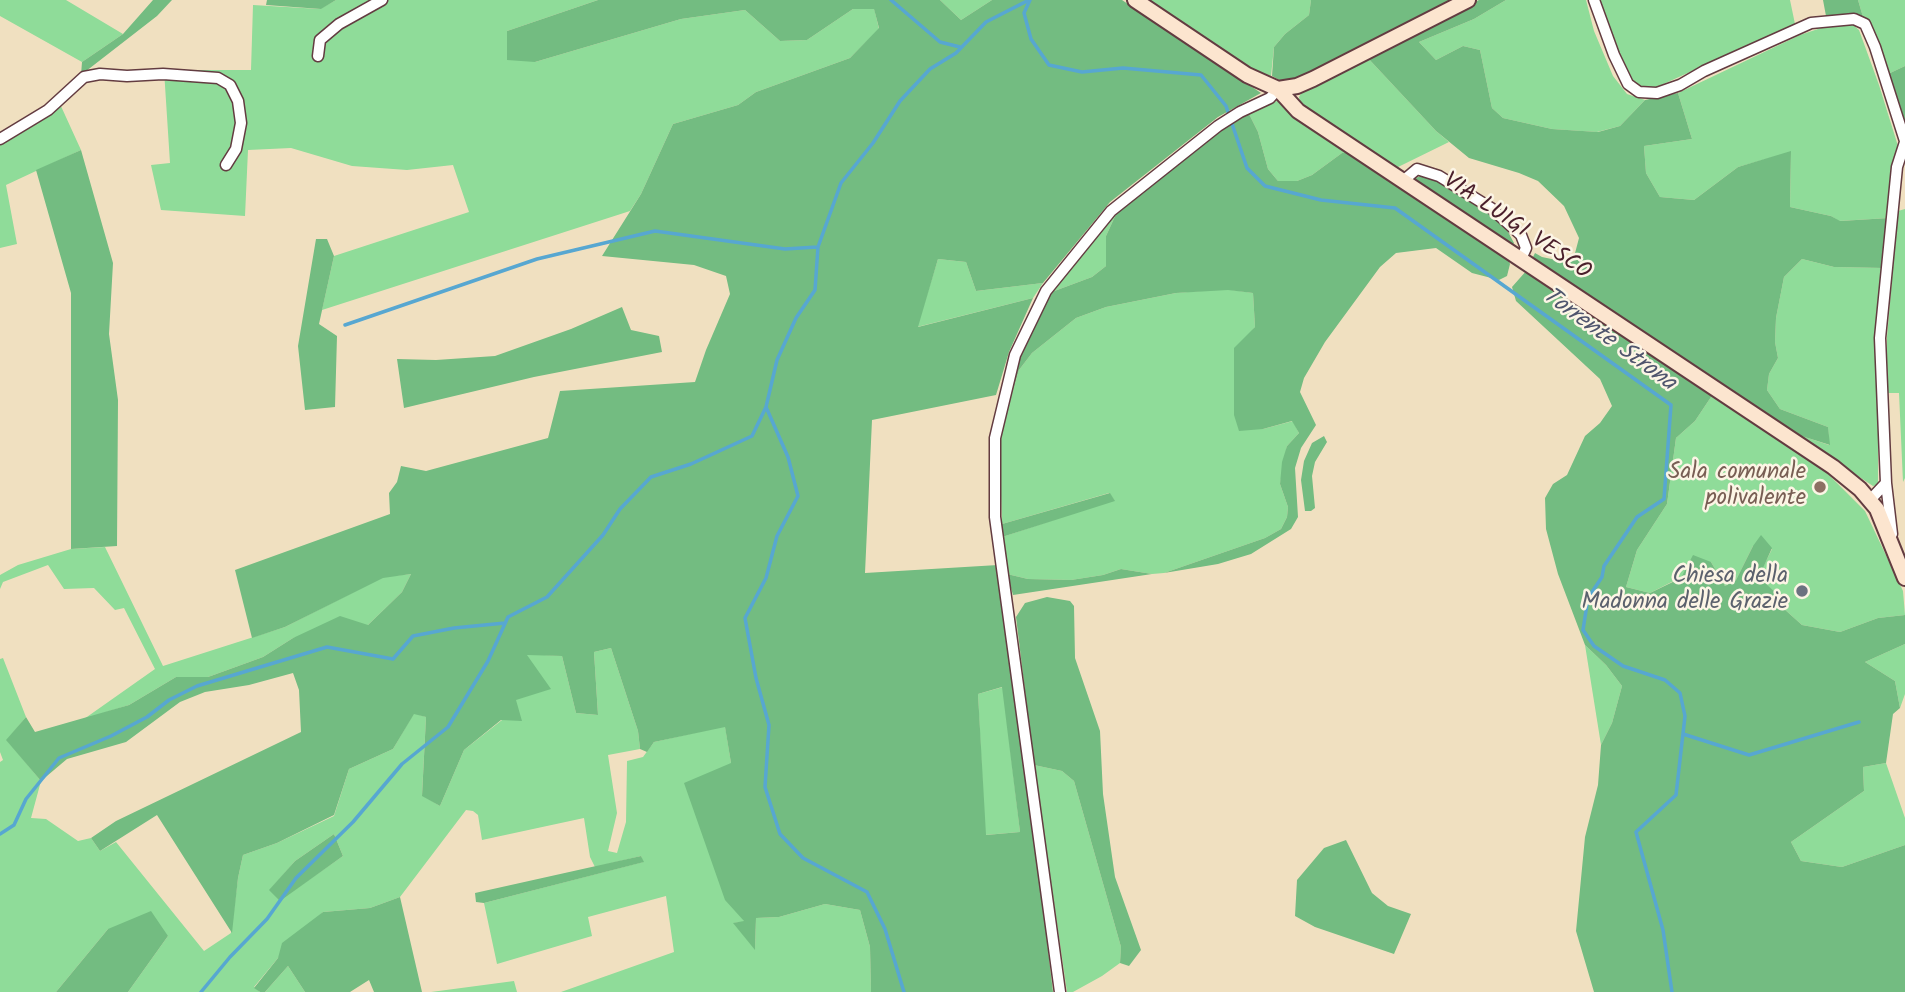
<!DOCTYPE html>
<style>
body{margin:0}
canvas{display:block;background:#f0e0c0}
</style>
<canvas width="1905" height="992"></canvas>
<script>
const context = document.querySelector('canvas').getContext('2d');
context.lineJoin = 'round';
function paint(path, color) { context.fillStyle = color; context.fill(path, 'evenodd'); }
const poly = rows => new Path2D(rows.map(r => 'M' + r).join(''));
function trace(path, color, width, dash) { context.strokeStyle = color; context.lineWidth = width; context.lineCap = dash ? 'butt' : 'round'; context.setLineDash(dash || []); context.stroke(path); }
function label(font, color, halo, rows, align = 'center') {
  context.font = font + ' Kalam,sans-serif'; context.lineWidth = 5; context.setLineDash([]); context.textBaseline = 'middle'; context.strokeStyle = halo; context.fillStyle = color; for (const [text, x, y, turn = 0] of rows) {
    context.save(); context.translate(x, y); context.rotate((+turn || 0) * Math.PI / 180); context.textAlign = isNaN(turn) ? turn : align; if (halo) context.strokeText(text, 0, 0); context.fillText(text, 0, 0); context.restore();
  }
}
paint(poly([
 [0,0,66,0,123,34,82,62,0,16],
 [336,0,598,0,507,31,535,62,681,19,745,10,780,41,807,40,853,9,874,8,879,29,850,58,756,92,738,105,673,124,641,194,630,211,322,310,334,256,469,212,453,165,407,170,352,166,291,148,248,150,245,216,161,210,151,165,170,163,164,70,251,70,253,5,320,9],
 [940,0,992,0,961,20],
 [1150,0,1311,0,1309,15,1285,34,1274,47,1271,76,1254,71,1147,2],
 [1506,0,1586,0,1594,31,1613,76,1627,94,1645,100,1620,126,1597,132,1552,129,1503,118,1492,108,1480,50,1463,46,1436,60,1419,42,1474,19],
 [1600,0,1790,0,1795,24,1657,87,1641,87,1632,79,1614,41],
 [1858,0,1905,0,1905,66,1888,74,1863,17],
 [1852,24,1859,30,1879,85,1898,146,1891,166,1889,218,1839,221,1831,216,1790,207,1791,152,1738,167,1694,200,1660,197,1646,173,1644,146,1692,139,1678,93,1800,35,1824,27],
 [1366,56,1436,131,1449,142,1396,168,1300,104,1299,97,1303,90],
 [1277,101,1354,153,1342,153,1312,175,1297,181,1278,181,1268,169,1258,132,1248,112],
 [60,104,81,150,6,185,17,244,0,248,0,141],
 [1905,209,1905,478,1903,482,1899,393,1886,393,1887,337,1894,256,1898,211],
 [1117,212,1106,236,1106,266,1092,277,1049,293],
 [938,259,966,262,976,291,1043,283,1033,298,917,327],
 [1802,259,1834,267,1884,268,1878,315,1878,485,1873,486,1793,433,1829,445,1828,427,1780,409,1767,390,1769,374,1778,358,1775,342,1776,318,1784,277],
 [1225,289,1253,293,1255,327,1248,336,1263,429,1293,421,1299,433,1287,446,1280,484,1288,507,1287,517,1281,529,1265,538,1164,573,1152,574,1121,569,1103,575,1071,580,1028,579,1007,574,1002,537,1114,500,1109,493,1002,524,999,436,1019,370,1032,353,1076,318,1106,307,1176,293],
 [1713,394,1821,467,1865,511,1903,591,1905,615,1878,618,1840,632,1802,625,1783,608,1778,595,1758,577,1772,549,1753,546,1736,580,1725,586,1711,562,1650,593,1626,587,1637,550,1667,504,1676,438,1695,421],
 [105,547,163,666,285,627,383,577,411,574,402,592,368,625,293,638,263,657,208,677,176,677,129,705,84,719,155,669,124,608,115,610,94,588,64,589,48,565,3,582,0,589,0,575,18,565,71,549],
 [1905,644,1905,694,1900,708,1895,681,1865,662],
 [1585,645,1606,665,1622,686,1612,723,1601,745],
 [611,648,638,731,640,749,608,755,617,813,608,851,617,853,626,822,627,761,643,757,654,742,725,726,731,763,744,922,734,923,755,949,756,918,779,917,825,904,860,910,870,947,871,992,561,992,674,952,666,896,588,917,592,936,497,964,484,903,643,862,641,856,595,867,590,857,584,818,482,840,478,815,473,811,466,810,400,897,370,908,323,912,278,958,254,987,260,992,128,992,168,936,108,929,56,992,0,992,0,762,3,760,0,752,0,659,3,658,26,717,7,740,41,781,31,818,46,819,78,841,91,838,100,851,116,842,204,951,231,933,238,878,243,855,277,843,334,816,349,769,393,749,414,713,426,717,422,795,440,806,464,750,502,720,515,700,526,654,562,656,576,713,598,715,594,652],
 [334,834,343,856,280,900,270,890,295,861],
 [1003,687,1020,832,985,835,978,694],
 [1886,763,1905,818,1905,845,1842,867,1801,861,1791,842,1864,791,1863,767],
 [1034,765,1062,771,1074,781,1121,947,1120,963,1102,976,1073,992,1067,992],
 [288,966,305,992,265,992],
 [514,981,517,992,431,992]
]), '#8fdc99');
paint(poly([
 [153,0,172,0,157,16,81,75,82,62,123,34],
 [267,0,336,0,321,9,266,5],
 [598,0,940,0,961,20,992,0,1122,0,1261,93,1218,117,1110,202,1043,283,976,291,966,262,938,259,918,327,1033,298,1009,352,996,395,872,420,865,573,998,565,1012,684,1034,831,1053,992,871,992,870,947,860,910,825,904,779,917,756,918,755,950,733,923,744,921,725,900,684,783,731,763,725,727,654,742,647,752,640,749,638,731,611,648,594,652,598,715,576,713,562,656,527,655,551,689,516,700,522,721,501,720,464,750,440,806,422,796,426,717,414,714,393,749,349,769,334,815,277,843,243,855,238,878,232,933,157,815,100,851,91,838,116,821,301,732,299,690,293,673,249,685,205,692,180,702,126,742,67,759,41,781,6,740,26,717,35,732,129,705,176,677,208,677,263,657,293,638,340,616,368,625,402,592,411,574,383,578,285,627,252,638,235,570,390,514,389,493,397,482,401,466,426,471,548,438,560,391,695,382,706,350,730,294,726,276,694,265,602,256,641,194,673,124,738,105,756,92,850,58,879,28,874,9,853,9,807,40,780,41,745,10,681,19,535,62,507,60,507,31],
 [1002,687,1020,832,986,835,978,694],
 [1311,0,1458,0,1307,76,1287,84,1272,76,1274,47,1285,34,1309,15],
 [1479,0,1506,0,1474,19,1419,42,1436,60,1463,46,1480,50,1492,108,1503,118,1552,129,1598,132,1620,126,1645,100,1678,93,1692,139,1644,146,1646,173,1660,197,1694,200,1738,167,1791,151,1790,207,1831,216,1840,221,1889,218,1884,268,1834,267,1802,259,1784,277,1776,318,1775,342,1778,358,1769,374,1767,390,1780,409,1828,427,1830,445,1792,433,1531,261,1535,253,1542,257,1561,261,1574,257,1579,238,1564,206,1538,181,1519,173,1469,158,1436,131,1366,56],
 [1823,0,1858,0,1863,17,1826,16],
 [1905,66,1905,133,1888,74],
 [1248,112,1258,132,1268,169,1278,181,1297,181,1312,175,1342,153,1354,153,1506,253,1510,264,1507,276,1499,280,1472,273,1436,248,1396,253,1380,267,1325,342,1304,378,1300,392,1316,425,1301,448,1295,468,1298,517,1291,529,1251,554,1218,564,1164,573,1265,538,1281,529,1287,517,1288,507,1280,484,1282,462,1287,446,1299,433,1292,421,1263,429,1239,431,1234,415,1234,348,1255,327,1253,293,1228,290,1176,293,1106,307,1076,318,1032,353,1019,370,999,436,1017,361,1049,293,1092,277,1106,266,1106,236,1117,212,1222,128],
 [81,150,113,263,109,334,118,400,117,546,71,549,71,293,36,170],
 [1423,175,1438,180,1484,207,1506,228,1514,243,1511,247,1411,180],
 [316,239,327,239,334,256,319,324,337,336,335,407,305,410,298,346],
 [1527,270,1713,394,1695,421,1676,438,1667,504,1637,550,1626,587,1650,593,1681,578,1693,555,1711,562,1725,586,1736,580,1753,546,1761,535,1772,548,1759,577,1778,595,1783,608,1802,625,1840,632,1878,618,1905,615,1905,644,1865,662,1895,681,1900,708,1893,714,1886,763,1863,767,1864,791,1791,842,1801,861,1842,867,1905,845,1905,992,1594,992,1576,931,1585,837,1598,785,1601,745,1612,723,1622,686,1606,665,1585,645,1558,574,1546,529,1545,498,1553,484,1567,475,1585,436,1600,423,1612,406,1600,379,1516,301,1512,287],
 [622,307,631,330,659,336,662,352,534,377,404,408,397,359,436,360,495,356,571,329],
 [1324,436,1327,442,1315,462,1312,476,1315,508,1311,511,1305,511,1301,480,1304,461,1312,443],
 [1110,493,1115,501,1002,537,1002,524],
 [1121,569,1152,574,1013,595,1007,574,1028,579,1071,580,1103,575],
 [1047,597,1070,601,1074,606,1075,658,1100,731,1103,794,1115,877,1141,950,1129,966,1120,963,1121,947,1074,781,1062,771,1034,765,1016,617,1025,603],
 [334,834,343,856,280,901,269,890,295,861],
 [1346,840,1372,893,1388,906,1411,914,1394,954,1315,927,1295,916,1297,880,1324,848],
 [641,856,644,862,484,903,476,902,475,893],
 [400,897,422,992,374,992,369,980,350,992,305,992,288,966,265,992,260,992,254,988,278,958,282,943,323,912,370,908],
 [151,911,168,936,128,992,56,992,108,929]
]), '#73bc81');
trace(poly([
 [891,0,940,42,960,47],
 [1030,0,1024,13,1031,39,1049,65,1082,72,1123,68,1201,75,1226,106,1247,168,1265,186,1321,200,1395,208,1671,405,1664,499,1637,517,1604,566,1602,577,1588,598,1583,630,1594,646,1623,666,1665,680,1680,693,1685,716,1676,795,1636,832,1663,930,1672,992],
 [345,325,537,259,655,231,785,249,817,247],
 [1683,734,1749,755,1859,722],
 [0,834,14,825,26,799,59,758,111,736,147,717,169,700,197,686,327,647,393,659,413,636,454,628,505,623],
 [201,992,230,957,267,919,296,878,353,822,402,764,448,727,488,661,508,617,547,597,603,535,620,509,651,477,691,464,752,436,766,407],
 [904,992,885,929,867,892,803,858,780,834,765,787,769,725,756,678,745,618,766,578,777,536,798,496,788,457,766,407,777,360,796,318,815,290,818,247,841,183,873,143,900,101,930,69,956,53,986,22,1029,0]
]), '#57a7d1', 3.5);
const street = poly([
 [1594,0,1614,55,1628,84,1639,92,1657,93,1680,85,1704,71,1811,23,1854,19,1865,24,1875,47,1905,141],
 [318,56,320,40,339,24,382,0],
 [0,139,48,110,84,77,100,74,127,76,163,74,218,78,230,85,238,101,241,123,236,149,226,165],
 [1404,180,1417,169,1439,176,1491,208,1521,235,1526,248,1521,259],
 [1886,483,1892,534],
 [1870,500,1886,483,1880,338,1897,167,1905,142],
 [1060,992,995,517,995,438,1015,355,1046,291,1111,211,1218,126,1240,112,1270,98,1278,89]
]);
const secondary = poly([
 [1135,0,1247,75,1278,89,1298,111,1833,467,1860,489,1877,509,1905,578],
 [1278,89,1297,86,1313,79,1468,0]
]);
trace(street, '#633c41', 13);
trace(secondary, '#633c41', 18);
trace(street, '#fff', 10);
trace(secondary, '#fce5cf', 14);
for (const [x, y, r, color] of [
 [1820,487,7,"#8d6e63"],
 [1802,591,7,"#6b7280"]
]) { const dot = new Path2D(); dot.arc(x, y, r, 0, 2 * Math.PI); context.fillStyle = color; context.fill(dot); trace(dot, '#fcf5e5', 2.5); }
label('23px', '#4a1f2b', '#fcf5e5', [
 ["VIA LUIGI VESCO",1516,228,34]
]);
label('23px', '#785e54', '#fcf5e5', [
 ["Sala comunale",1806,474],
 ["polivalente",1806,500]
], 'right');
label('23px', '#5b616d', '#fcf5e5', [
 ["Chiesa della",1788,578],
 ["Madonna delle Grazie",1788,604]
], 'right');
label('italic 24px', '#4f556d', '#fcf5e5', [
 ["Torrente Strona",1608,341,36]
]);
</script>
